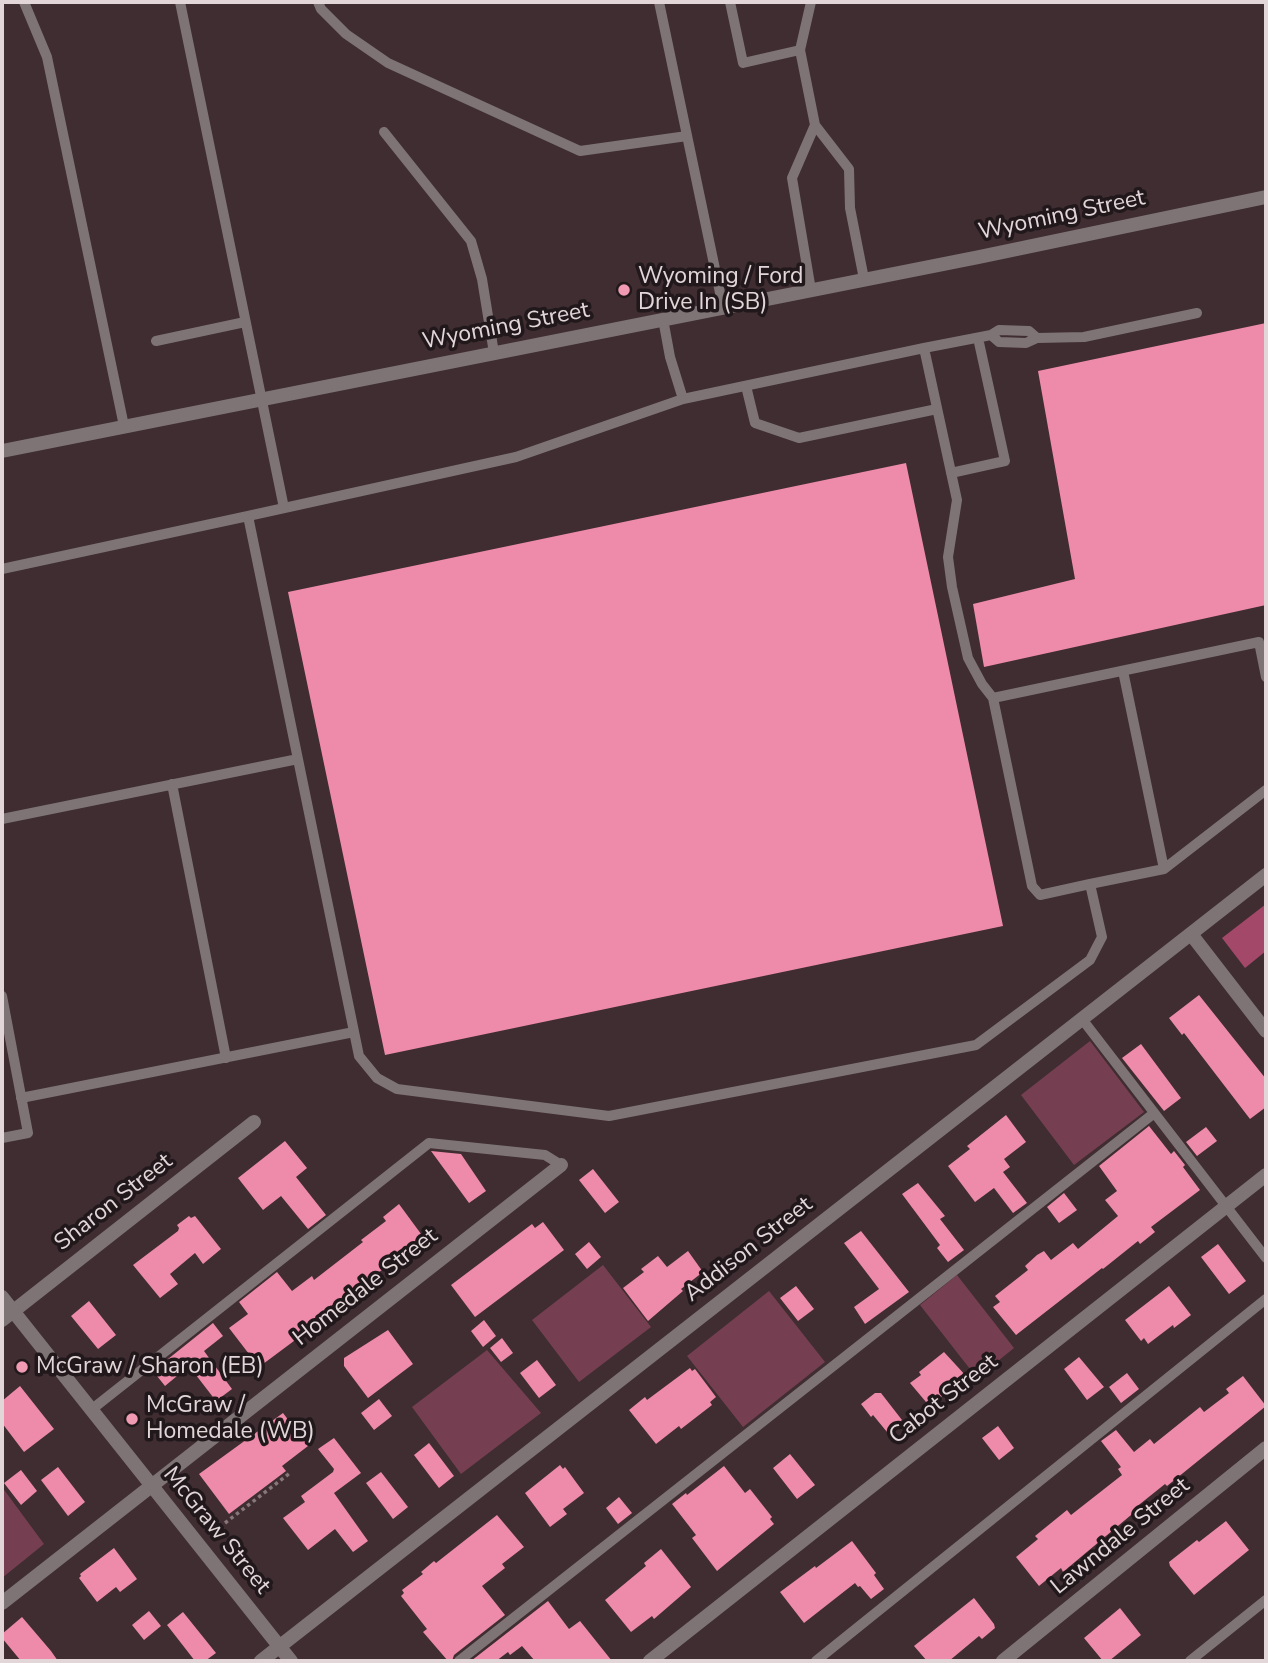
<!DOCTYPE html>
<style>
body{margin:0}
#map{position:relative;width:1268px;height:1663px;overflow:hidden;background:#3f2d32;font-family:"Nunito Sans",sans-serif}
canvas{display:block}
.frame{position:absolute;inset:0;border:4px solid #e3d6d9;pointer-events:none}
</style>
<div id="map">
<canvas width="1268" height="1663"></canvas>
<div class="frame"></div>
</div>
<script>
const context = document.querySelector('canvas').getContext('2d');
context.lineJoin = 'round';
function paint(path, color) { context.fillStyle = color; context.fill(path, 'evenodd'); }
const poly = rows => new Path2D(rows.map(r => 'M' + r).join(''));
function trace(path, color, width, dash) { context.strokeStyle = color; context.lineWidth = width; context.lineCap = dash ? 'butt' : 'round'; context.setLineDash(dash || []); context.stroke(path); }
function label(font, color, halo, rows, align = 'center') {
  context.font = font + ' "Nunito Sans",sans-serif'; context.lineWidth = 7; context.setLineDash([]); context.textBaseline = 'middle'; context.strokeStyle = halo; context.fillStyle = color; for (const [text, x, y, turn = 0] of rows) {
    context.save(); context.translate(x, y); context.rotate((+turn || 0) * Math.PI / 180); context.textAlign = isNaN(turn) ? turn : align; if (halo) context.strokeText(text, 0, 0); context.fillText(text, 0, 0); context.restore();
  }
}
paint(poly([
 [1090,1041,1144,1112,1074,1165,1021,1095],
 [603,1265,651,1327,579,1382,532,1320],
 [957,1275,1014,1348,977,1378,920,1305],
 [769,1291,825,1362,743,1427,687,1356],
 [487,1350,541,1413,461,1474,412,1407],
 [2,1487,44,1544,2,1578]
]), '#763f51');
paint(poly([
 [1266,904,1266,951,1245,968,1222,938]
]), '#a34868');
paint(poly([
 [1266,323,1266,605,984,667,973,604,1075,579,1038,371],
 [906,463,1003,926,385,1055,288,592],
 [1199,995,1266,1079,1266,1107,1250,1119,1184,1033,1182,1035,1169,1018],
 [1141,1044,1181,1098,1164,1111,1122,1058],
 [1006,1115,1026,1142,1004,1159,1010,1167,1003,1172,1027,1203,1013,1213,994,1188,975,1202,948,1166,970,1149,967,1146],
 [1149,1126,1171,1154,1174,1151,1185,1165,1183,1167,1200,1190,1151,1227,1155,1232,1140,1244,1138,1241,1103,1269,1102,1268,1016,1335,993,1307,1000,1302,995,1296,1028,1270,1025,1266,1037,1255,1044,1251,1051,1260,1073,1243,1078,1249,1118,1216,1105,1200,1117,1191,1099,1166],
 [1206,1127,1217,1141,1197,1156,1186,1142],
 [285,1141,307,1168,296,1177,326,1215,308,1229,281,1196,263,1210,238,1178],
 [431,1151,461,1154,486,1191,469,1203],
 [593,1169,619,1202,605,1213,579,1180],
 [918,1183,945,1216,940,1219,964,1250,948,1262,937,1248,940,1245,902,1194],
 [1064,1193,1077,1210,1059,1223,1047,1207],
 [399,1204,424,1238,378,1273,381,1277,355,1297,351,1291,305,1326,299,1331,302,1335,259,1367,229,1328,248,1314,239,1302,277,1272,292,1291,312,1276,314,1280,363,1242,361,1240,386,1221,383,1217],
 [189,1216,191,1218,195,1216,221,1249,203,1264,195,1253,170,1274,178,1284,160,1298,133,1265,178,1231,179,1228,177,1225],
 [543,1222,564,1250,475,1317,451,1285,532,1224,535,1228],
 [861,1231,909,1292,865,1324,854,1307,879,1289,844,1243],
 [589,1242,601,1257,587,1269,575,1254],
 [1218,1244,1246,1281,1229,1294,1201,1257],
 [688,1251,703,1272,681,1289,683,1291,648,1321,623,1288,644,1272,641,1269,658,1256,667,1267],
 [796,1286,814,1309,798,1321,780,1298],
 [1169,1286,1191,1315,1174,1328,1173,1325,1148,1344,1144,1338,1141,1341,1125,1320],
 [89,1301,116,1335,98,1349,71,1316],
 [484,1320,496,1336,483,1347,471,1331],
 [213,1323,223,1336,204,1351,232,1389,216,1401,189,1366,165,1386,153,1371],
 [388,1330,413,1364,368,1398,344,1366,344,1358],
 [502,1338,513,1353,501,1362,490,1348],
 [944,1352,967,1377,937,1400,934,1396,926,1402,910,1383,921,1375,919,1372],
 [1079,1357,1104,1387,1087,1400,1064,1369],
 [537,1360,556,1385,539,1398,520,1373],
 [690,1368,692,1371,695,1369,716,1397,710,1402,712,1405,681,1429,679,1426,656,1444,629,1410,645,1397,647,1400],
 [1127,1373,1139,1389,1121,1403,1109,1387],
 [1243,1376,1266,1406,1167,1486,1165,1484,1135,1508,1137,1510,1063,1572,1061,1568,1039,1586,1016,1557,1038,1539,1035,1536,1067,1510,1071,1515,1122,1475,1118,1469,1121,1467,1101,1441,1116,1430,1134,1452,1150,1439,1154,1444,1200,1407,1204,1412,1229,1393,1226,1389],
 [20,1386,54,1429,24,1452,2,1423,2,1401],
 [875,1393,881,1393,902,1420,887,1432,873,1415,871,1417,861,1404],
 [379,1399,392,1416,374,1430,361,1413],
 [283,1413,308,1446,282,1466,286,1471,229,1514,199,1474],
 [998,1426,1014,1448,999,1460,982,1438],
 [334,1438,361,1473,334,1493,368,1541,353,1552,335,1529,308,1550,283,1518,305,1502,301,1496,333,1472,334,1469,318,1449],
 [429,1443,454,1476,439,1488,414,1455],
 [790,1454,815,1485,797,1499,773,1468],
 [560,1465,563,1469,565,1467,584,1493,563,1509,567,1514,550,1527,525,1493],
 [724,1466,745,1493,750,1489,772,1517,770,1519,774,1524,717,1571,692,1538,696,1535,672,1504,686,1493,687,1495],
 [58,1467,85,1502,68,1516,41,1480],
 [21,1470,37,1491,21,1505,4,1483],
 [381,1472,408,1507,393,1519,366,1483],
 [619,1497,632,1513,618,1524,606,1508],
 [497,1515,524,1547,502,1564,505,1568,482,1586,505,1615,454,1655,452,1661,448,1661,423,1632,427,1629,401,1596,404,1593,402,1590,423,1574,421,1572,434,1561,436,1563],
 [1226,1521,1249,1550,1194,1595,1170,1566,1169,1562,1197,1540,1199,1542],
 [852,1541,876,1573,874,1575,884,1589,871,1599,860,1586,858,1587,855,1583,804,1623,780,1592,815,1566,816,1568],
 [114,1548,137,1579,120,1592,116,1587,97,1602,79,1578,81,1576,80,1574],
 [661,1549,691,1587,654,1619,652,1616,631,1632,605,1600,646,1566,644,1563],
 [974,1598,994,1624,995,1628,982,1639,979,1636,949,1661,927,1661,914,1646],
 [548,1601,569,1629,580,1621,612,1661,535,1661,522,1646,510,1655,508,1652,496,1661,471,1661],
 [1120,1608,1141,1635,1109,1661,1103,1661,1084,1638],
 [149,1611,161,1626,144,1640,132,1625],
 [183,1612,216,1653,205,1661,195,1661,167,1625],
 [22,1617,51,1651,58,1661,21,1661,2,1638,2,1634]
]), '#ee8aaa');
trace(poly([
 [225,1523,290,1473]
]), '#87777b', 3.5, [3.5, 3.5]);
trace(poly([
 [24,2,47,57,124,426],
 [180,2,284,508],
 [318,2,321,9,346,34,388,63,580,151,687,136],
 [659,2,723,307],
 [730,2,743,63,800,50],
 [811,2,800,50,815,125,849,169,850,208,864,279],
 [384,132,471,241,482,279,494,353],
 [811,290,792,178,815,125],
 [663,319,670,357,683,399,516,457,248,516,359,1056,377,1078,397,1089,609,1116,976,1045,1090,960,1102,937,1090,884,1040,895,1032,886,993,698,982,684,968,658,952,587,948,557,957,500,924,348,683,399],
 [991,335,999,342,1026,343,1037,338,1084,337,1197,313],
 [156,341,245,322],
 [924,348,991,335,999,330,1029,331,1037,338],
 [746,386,755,423,799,438,937,409],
 [951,473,1005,461,978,338],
 [2,569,248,516],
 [1123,671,1164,869],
 [993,698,1259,642,1266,677],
 [172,784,226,1058],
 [2,819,298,759],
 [1090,884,1164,869,1266,790],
 [2,996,28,1133,2,1138],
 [1082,1019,1266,1258],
 [21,1098,354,1032],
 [91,1410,429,1143,545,1155,561,1165],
 [459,1661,1153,1114],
 [816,1661,1266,1299],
 [1190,1661,1266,1600]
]), '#7e7476', 10);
trace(poly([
 [1191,934,1266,1031],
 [2,1320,254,1122],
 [2,1603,561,1165],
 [261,1661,1266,875],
 [650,1661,1266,1175],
 [1003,1661,1266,1448]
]), '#7e7476', 14);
trace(poly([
 [2,451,979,257,1266,197],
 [2,1297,291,1661]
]), '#7e7476', 14);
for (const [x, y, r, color] of [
 [624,290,7,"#f09ab4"],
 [22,1367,7,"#f09ab4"],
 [132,1419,7,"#f09ab4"]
]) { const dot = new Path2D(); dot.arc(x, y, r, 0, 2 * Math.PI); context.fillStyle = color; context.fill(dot); trace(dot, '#20181a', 2.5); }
label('23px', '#e3d6d9', '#20181a', [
 ["Wyoming Street",1062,216,-12],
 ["Wyoming Street",506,327,-11],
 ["Sharon Street",114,1203,-38],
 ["Addison Street",749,1250,-38],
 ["Homedale Street",366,1288,-38],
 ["Cabot Street",944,1400,-38],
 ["McGraw Street",216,1531,51],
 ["Lawndale Street",1121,1537,-39]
]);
label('23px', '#e3d6d9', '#20181a', [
 ["Wyoming / Ford",638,277],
 ["Drive In (SB)",638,303],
 ["McGraw / Sharon (EB)",36,1367],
 ["McGraw /",146,1406],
 ["Homedale (WB)",146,1432]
], 'left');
</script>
